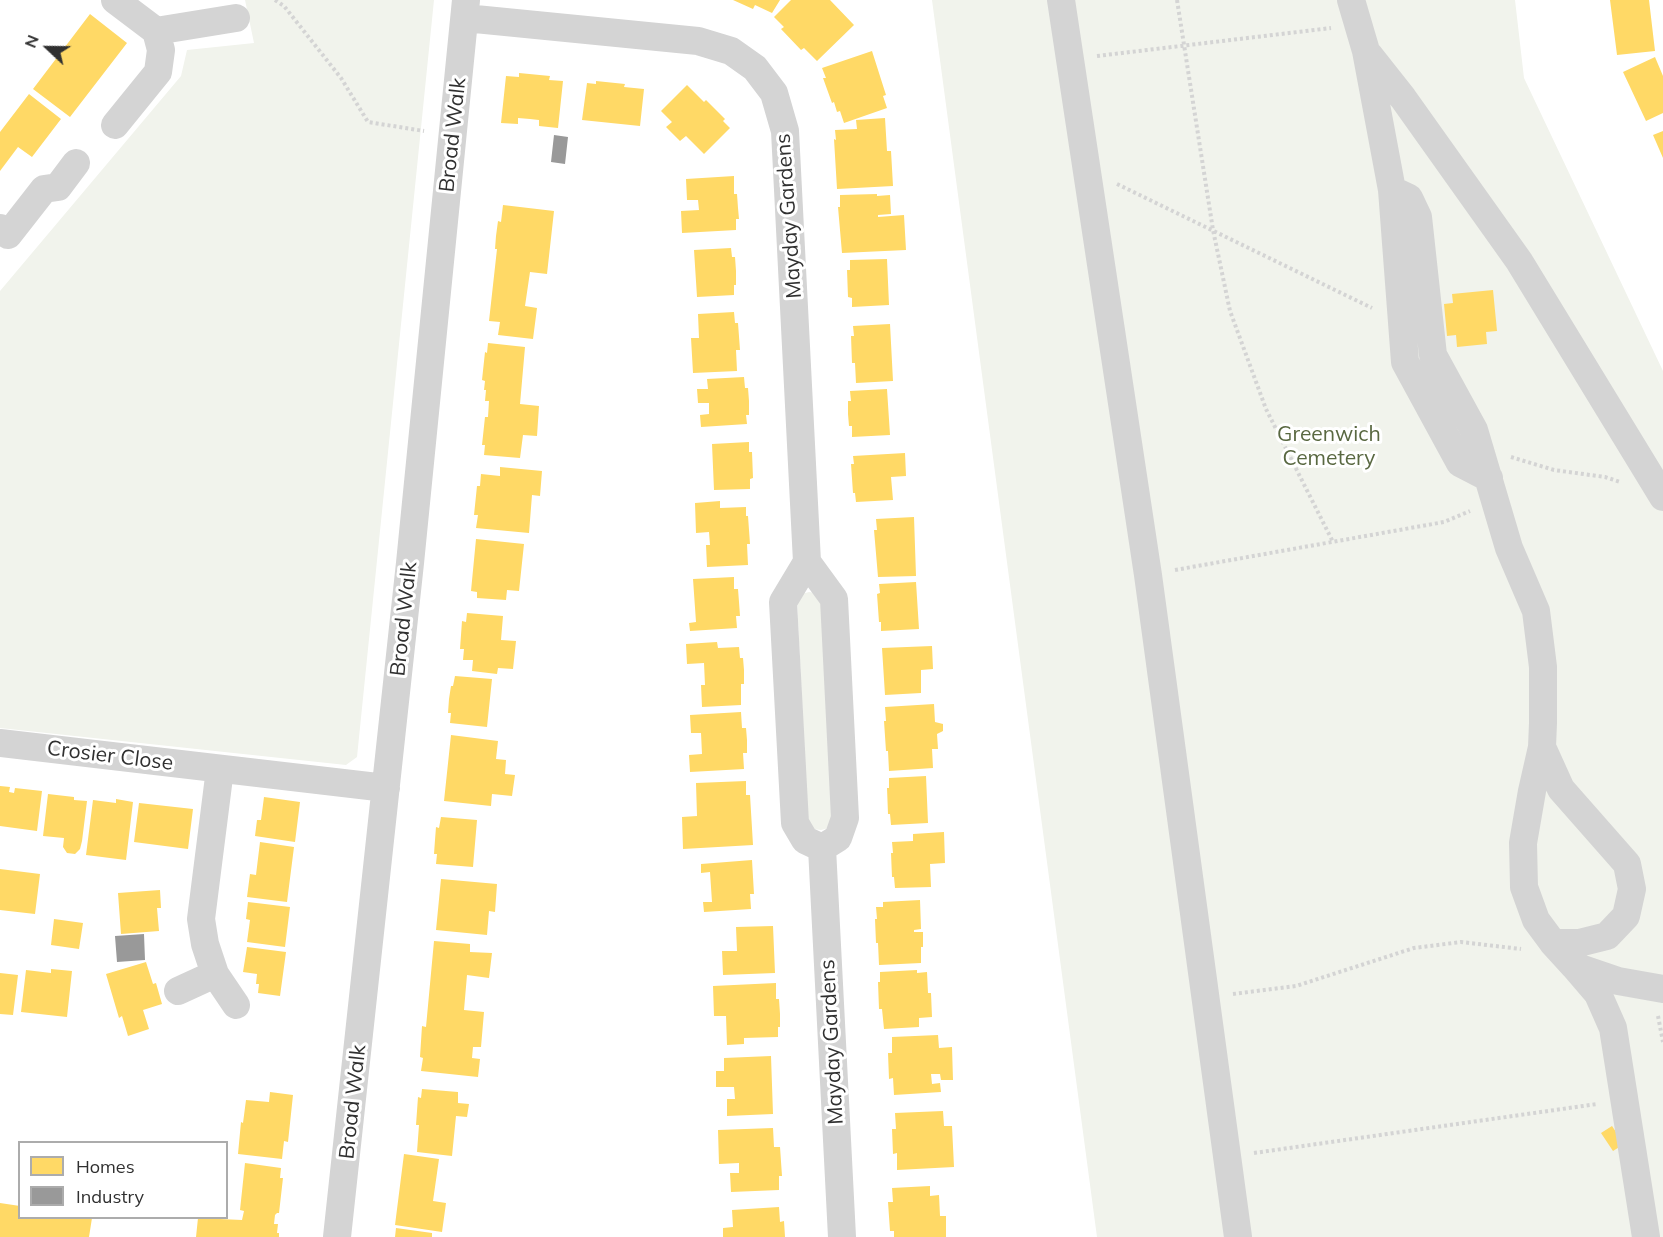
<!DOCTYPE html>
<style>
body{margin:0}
#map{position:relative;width:1663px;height:1237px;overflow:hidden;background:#fff;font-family:Mulish,sans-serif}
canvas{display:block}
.legend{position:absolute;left:18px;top:1141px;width:210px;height:78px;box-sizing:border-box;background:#fff;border:2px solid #acacac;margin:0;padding:8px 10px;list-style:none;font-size:18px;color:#303030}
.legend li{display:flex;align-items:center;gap:12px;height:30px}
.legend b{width:30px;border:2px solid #acacac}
.north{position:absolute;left:18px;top:18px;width:60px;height:60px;-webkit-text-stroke:4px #fff;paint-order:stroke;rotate:292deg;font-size:16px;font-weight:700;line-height:24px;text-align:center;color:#303030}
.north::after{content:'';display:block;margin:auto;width:21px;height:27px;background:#303030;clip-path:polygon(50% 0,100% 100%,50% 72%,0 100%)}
</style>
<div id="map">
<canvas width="1663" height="1237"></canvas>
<ul class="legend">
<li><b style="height:16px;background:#ffd966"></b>Homes</li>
<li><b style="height:16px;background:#999"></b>Industry</li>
</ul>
<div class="north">N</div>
</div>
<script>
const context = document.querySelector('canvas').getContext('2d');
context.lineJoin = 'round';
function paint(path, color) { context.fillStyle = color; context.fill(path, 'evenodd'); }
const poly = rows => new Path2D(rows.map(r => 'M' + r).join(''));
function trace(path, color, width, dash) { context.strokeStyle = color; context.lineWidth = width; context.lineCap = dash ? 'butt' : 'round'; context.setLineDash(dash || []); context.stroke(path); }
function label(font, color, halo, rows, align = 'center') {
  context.font = font + ' Mulish,sans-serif'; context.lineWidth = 6; context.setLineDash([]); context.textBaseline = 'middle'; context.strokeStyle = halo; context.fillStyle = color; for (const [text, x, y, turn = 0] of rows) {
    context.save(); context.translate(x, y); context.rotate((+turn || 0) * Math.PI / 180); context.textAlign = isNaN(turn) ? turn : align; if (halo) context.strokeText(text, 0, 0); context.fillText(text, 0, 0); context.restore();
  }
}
paint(poly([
 [245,0,434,0,357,757,346,765,0,728,0,291,181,76,187,50,254,43],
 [932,0,1515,0,1524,78,1663,371,1663,1237,1097,1237],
 [809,592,816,593,822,598,835,815,829,828,821,830,813,829,808,824,797,599,802,594]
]), '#f1f3ec');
paint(poly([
 [733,0,780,0,772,13,755,5,753,9],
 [791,0,830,0,854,25,817,61,804,48,801,50,781,29,784,27,774,17],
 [1610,0,1649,0,1655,51,1617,55],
 [90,14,127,43,70,117,33,89],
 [872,51,886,95,883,96,887,108,844,123,840,111,837,112,834,102,832,103,823,78,826,78,822,68],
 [1655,57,1663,76,1663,113,1646,121,1623,72],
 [519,73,550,76,549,80,563,81,558,128,539,126,539,120,530,119,518,118,518,124,501,123,506,76,519,77],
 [596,81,625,84,624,87,644,89,640,126,582,120,587,83,596,84],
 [687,85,704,102,706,100,725,119,723,121,730,128,704,154,686,136,680,141,666,127,672,122,661,111],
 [29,94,61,119,32,157,18,147,0,171,0,132],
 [885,118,887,151,891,151,893,186,837,189,834,139,836,140,835,130,857,129,856,120],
 [1663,131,1663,158,1653,135],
 [734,176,734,194,737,194,738,208,739,219,736,219,736,230,682,233,681,211,699,210,698,200,687,200,686,179],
 [877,194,877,196,890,195,891,214,878,215,878,217,904,215,906,250,842,253,838,207,840,207,840,195],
 [503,205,554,211,547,274,530,272,525,306,537,308,533,339,498,335,500,322,489,321,497,249,495,249,496,236,498,221,501,222],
 [731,248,732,257,735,257,736,271,736,285,734,285,734,295,697,297,694,250],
 [887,259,889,305,852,307,852,298,848,297,847,270,850,270,850,260],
 [1493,290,1497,331,1486,332,1487,344,1457,347,1456,335,1447,336,1444,304,1453,303,1452,294],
 [734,312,735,323,738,323,740,350,736,350,737,371,693,373,691,338,699,338,698,314],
 [890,324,893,381,856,383,855,363,852,363,851,336,854,336,853,326],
 [488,343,525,347,520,404,539,406,537,436,523,435,520,458,484,455,485,445,482,445,485,417,488,417,489,401,485,401,486,390,484,390,485,381,482,380,485,352,487,353],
 [744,377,745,388,748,388,749,401,749,415,746,415,747,424,701,427,700,415,709,414,709,403,698,403,697,389,708,389,707,379],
 [887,389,890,435,852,437,852,426,849,426,848,414,848,401,851,401,850,391],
 [749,442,749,452,752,452,753,478,750,479,750,489,714,490,712,444],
 [905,453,906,476,891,477,893,500,856,502,855,493,853,493,851,464,854,464,853,456],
 [500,467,542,471,540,496,532,495,529,533,476,528,478,515,474,515,477,486,480,486,481,474,500,476],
 [720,501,720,508,746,507,746,516,748,516,750,544,747,544,748,565,707,567,706,545,710,545,709,532,696,533,695,503],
 [914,517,916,576,878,577,874,530,877,530,876,519],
 [476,539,524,544,519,591,507,590,506,600,477,598,477,592,471,591],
 [734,577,734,589,738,589,739,602,740,616,736,616,737,628,690,631,689,623,696,622,693,579],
 [916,582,919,629,881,631,881,622,879,622,877,594,880,593,879,584],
 [467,613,503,616,501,640,516,641,513,669,498,668,497,674,472,671,473,660,463,660,464,649,460,649,462,621,466,622],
 [717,642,718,648,739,647,740,658,743,658,744,670,744,684,741,684,741,705,702,707,701,685,705,685,704,663,687,664,686,644],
 [932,646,933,669,921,670,921,693,885,695,882,648],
 [455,676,492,679,487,727,450,723,451,713,448,713,449,699,451,686,453,686],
 [934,704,935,722,943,724,943,731,937,734,938,749,932,749,933,768,889,771,888,751,886,751,884,721,886,721,885,707],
 [741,712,742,728,746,728,747,740,747,753,743,753,744,769,690,772,689,755,702,754,701,733,691,733,690,715],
 [451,735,498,741,496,759,506,760,505,774,515,775,512,796,492,794,491,806,444,801],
 [926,776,928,823,891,825,890,814,888,814,887,788,889,788,889,778],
 [746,781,746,795,750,795,753,845,683,849,682,817,697,816,696,783],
 [0,786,10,787,9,792,14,793,15,788,42,791,37,831,0,826],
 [48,794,74,797,74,800,87,801,82,841,80,849,75,854,67,853,63,847,64,838,43,836],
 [264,797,300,802,295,842,255,836,257,820,261,820],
 [116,799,133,802,126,860,86,855,93,800,116,803],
 [139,803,193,809,188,849,134,842],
 [441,817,477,820,473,867,436,864,437,854,434,854,435,840,436,827,439,828],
 [944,832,945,863,930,864,931,887,895,888,894,877,892,877,891,853,893,853,892,842,913,841,913,834],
 [260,842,294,847,287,902,247,897,250,874,256,875],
 [752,860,754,894,750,894,751,909,704,912,703,902,712,902,710,872,701,873,701,864],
 [0,869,40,874,35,914,0,910],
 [441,879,497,884,495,912,489,911,487,935,436,930],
 [160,890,161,908,157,908,159,931,121,934,118,893],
 [920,900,921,929,914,930,914,932,923,932,923,947,921,947,921,963,879,965,878,943,876,943,875,919,877,919,876,907,883,907,883,902],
 [248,902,290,907,285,947,247,942,250,920,246,919],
 [54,919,83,923,79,949,51,945],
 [773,926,775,973,723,975,722,951,737,951,736,927],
 [434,941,470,944,470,952,492,953,489,978,467,975,464,1010,484,1012,481,1047,473,1047,472,1058,480,1059,478,1077,421,1071,423,1058,420,1057,422,1026,426,1027],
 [247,947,286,952,280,996,258,993,259,984,256,984,257,974,243,972],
 [146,962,153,984,156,983,162,1004,143,1010,149,1029,128,1036,122,1016,119,1018,106,974],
 [51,969,72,971,67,1017,21,1012,26,970,51,973],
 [917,970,917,973,927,972,928,993,931,993,932,1017,919,1018,919,1027,884,1029,882,1009,879,1009,878,982,880,982,880,972],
 [0,973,18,975,13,1015,0,1014],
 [776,983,776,999,779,999,780,1014,780,1027,778,1027,778,1037,744,1038,744,1044,727,1045,726,1016,714,1016,713,986],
 [938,1035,939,1048,952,1047,953,1080,941,1080,940,1074,931,1074,932,1084,940,1083,941,1092,894,1095,893,1078,889,1079,888,1053,892,1053,892,1037],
 [771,1056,773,1114,727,1116,727,1099,735,1099,734,1087,716,1087,716,1071,724,1071,724,1058],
 [422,1089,458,1092,458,1103,469,1104,467,1117,456,1116,452,1156,417,1152,419,1125,416,1125,418,1097,421,1098],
 [270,1092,293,1095,288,1142,284,1141,282,1159,238,1154,241,1122,243,1123,246,1100,269,1102],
 [943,1111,944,1126,952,1126,954,1167,897,1170,897,1153,893,1154,892,1129,896,1129,895,1113],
 [1612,1126,1624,1144,1613,1151,1601,1133],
 [773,1128,774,1147,780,1147,782,1176,779,1176,779,1190,731,1192,730,1173,739,1173,739,1163,719,1164,718,1130],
 [404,1154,439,1159,433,1201,446,1203,442,1232,395,1225],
 [245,1163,281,1168,280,1178,283,1178,279,1213,277,1213,275,1215,274,1224,278,1224,277,1233,279,1233,279,1237,196,1237,198,1218,242,1220,244,1211,240,1210],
 [930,1186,930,1196,939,1195,940,1216,946,1216,946,1237,894,1237,894,1231,890,1231,888,1202,893,1202,892,1188],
 [0,1203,20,1206,20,1218,92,1218,89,1237,0,1237],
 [779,1207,780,1222,784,1221,785,1237,723,1237,723,1228,733,1227,732,1210],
 [396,1228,432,1233,432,1237,395,1237]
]), '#ffd966');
paint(poly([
 [554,135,568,137,565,164,551,162],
 [144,934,145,960,117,962,115,936]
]), '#999');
trace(poly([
 [275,0,284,6,341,78,368,122,424,131],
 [1177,0,1213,230,1230,311,1266,409,1333,542],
 [1097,56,1331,28],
 [1117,184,1372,308],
 [1511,457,1554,470,1605,477,1620,482],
 [1175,570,1444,522,1470,511],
 [1233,994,1296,986,1414,948,1461,942,1521,949],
 [1658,1016,1663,1042],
 [1254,1153,1597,1104]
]), '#d4d4d4', 4, [3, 3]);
trace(poly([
 [115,0,156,31,161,50,158,72,115,125],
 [1061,0,1148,575,1238,1237],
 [1351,0,1366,51,1392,190,1409,198,1418,217,1433,355,1474,430,1509,548,1536,611,1543,667,1543,723,1542,747,1532,791,1523,843,1524,887,1536,920,1553,943,1574,966,1618,981,1663,989],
 [465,18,698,41,731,51,755,68,774,93,785,131,807,562,834,599,845,818,838,838,822,848],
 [156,31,236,18],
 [1369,55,1403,98,1519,261,1663,497],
 [1392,190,1405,362,1460,463,1489,478],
 [0,228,8,235,44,189,58,187,76,163],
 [807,562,783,602,795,823,805,840,822,848],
 [0,743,386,788],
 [1542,747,1561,789,1627,864,1632,889,1626,916,1607,936,1579,943,1553,943],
 [220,769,201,919,205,944,215,974,236,1005],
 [822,848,842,1237],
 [1574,966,1598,994,1613,1028,1646,1237],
 [178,991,215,974],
 [337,1237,410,563,466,0]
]), '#d4d4d4', 28);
label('21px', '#303030', '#fff', [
 ["Broad Walk",453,135,-84],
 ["Mayday Gardens",789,216,-94],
 ["Broad Walk",404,619,-84],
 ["Crosier Close",110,756,7],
 ["Mayday Gardens",832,1042,-93],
 ["Broad Walk",353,1102,-84]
]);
label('21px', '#596841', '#fff', [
 ["Greenwich",1329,435],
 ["Cemetery",1329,459]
]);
</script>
